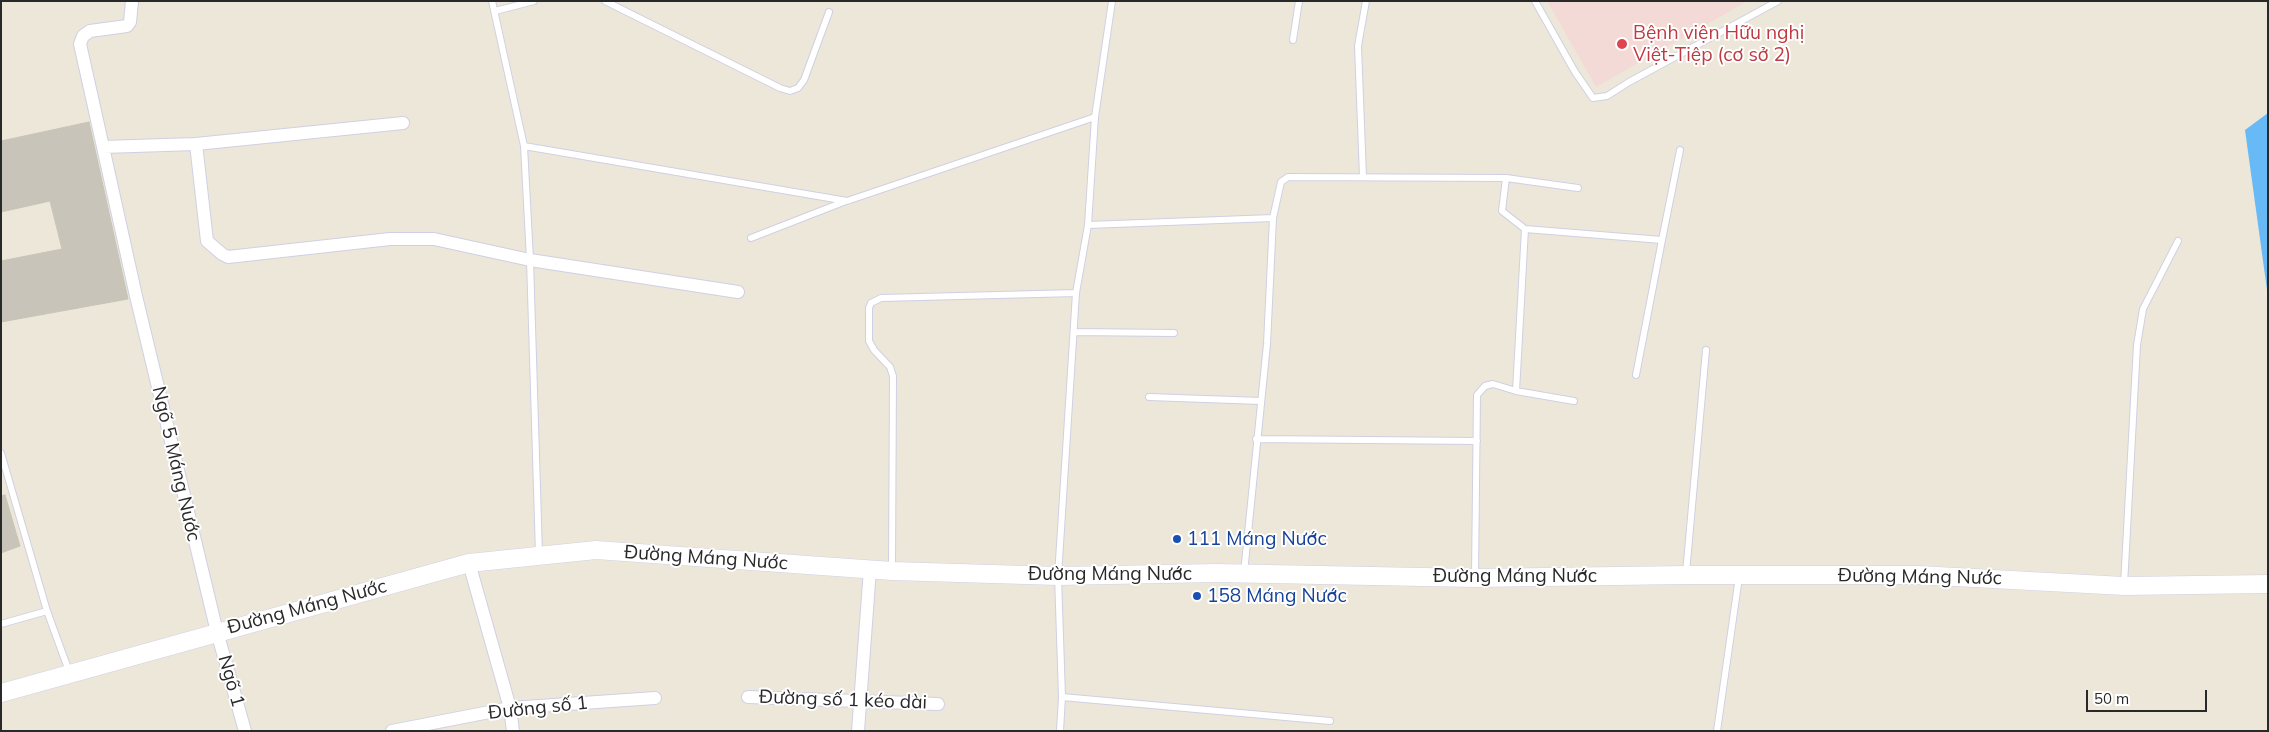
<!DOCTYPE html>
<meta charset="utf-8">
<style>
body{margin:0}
#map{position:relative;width:2269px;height:732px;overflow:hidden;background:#ede7da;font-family:Mulish,sans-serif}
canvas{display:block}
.frame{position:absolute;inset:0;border:2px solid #292929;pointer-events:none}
.scale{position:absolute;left:2086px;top:690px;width:121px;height:22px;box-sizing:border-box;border:2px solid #292929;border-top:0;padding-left:6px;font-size:15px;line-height:18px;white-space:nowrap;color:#292929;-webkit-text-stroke:4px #fff;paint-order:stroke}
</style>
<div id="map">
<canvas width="2269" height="732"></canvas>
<div class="frame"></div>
<div class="scale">50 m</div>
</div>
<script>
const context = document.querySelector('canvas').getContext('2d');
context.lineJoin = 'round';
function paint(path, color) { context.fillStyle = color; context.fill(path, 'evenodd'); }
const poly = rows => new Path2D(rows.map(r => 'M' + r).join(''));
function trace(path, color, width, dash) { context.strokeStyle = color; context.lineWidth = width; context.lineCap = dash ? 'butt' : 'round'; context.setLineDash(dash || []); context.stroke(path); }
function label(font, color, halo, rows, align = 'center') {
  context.font = font + ' Mulish,sans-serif'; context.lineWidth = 4; context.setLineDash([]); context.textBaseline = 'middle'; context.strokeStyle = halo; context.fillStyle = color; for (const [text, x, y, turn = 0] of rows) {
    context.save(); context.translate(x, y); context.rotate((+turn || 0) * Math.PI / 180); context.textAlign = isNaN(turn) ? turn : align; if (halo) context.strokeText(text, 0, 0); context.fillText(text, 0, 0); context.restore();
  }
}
paint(poly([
 [1547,1,1748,1,1596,87]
]), '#f4dad7');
paint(poly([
 [2268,113,2268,297,2245,130]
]), '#67baf5');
const building = poly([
 [89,122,128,299,1,322,1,261,62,249,50,201,1,212,1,141,89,122],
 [5,495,20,546,1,553,1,496,5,495]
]);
paint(building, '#c8c4ba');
trace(building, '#c8c4b4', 1);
const service = poly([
 [492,1,524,146,530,260,539,554],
 [605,1,780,88,790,91,798,88,804,80,829,12],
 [1535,1,1575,72,1593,98,1607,96,1629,82,1778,1],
 [495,11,534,1],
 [1293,40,1299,1],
 [524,146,847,201,1095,117],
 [1363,177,1358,46,1366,1],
 [1506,178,1502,211,1525,229,1662,240,1680,150],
 [1273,218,1281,182,1288,177,1506,178,1578,188],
 [1088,225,1273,218,1267,344,1244,573],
 [751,238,846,201],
 [1074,332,1174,333],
 [1636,375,1662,240],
 [1516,391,1574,401],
 [1149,397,1261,401],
 [1256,439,1477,441],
 [1,453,47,611,70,674],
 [892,569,893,376,890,367,874,350,869,341,869,308,871,303,881,298,1076,293],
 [1686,573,1706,350],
 [1475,576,1477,395,1485,386,1493,384,1516,391,1525,229],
 [2124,585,2137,345,2143,309,2178,241],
 [1,624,47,611],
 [1062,697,1330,721],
 [1060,731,1062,697,1058,576,1076,293,1088,225,1095,117,1112,1],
 [1717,731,1739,577]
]);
const minor = poly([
 [132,1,130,22,127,26,90,31,83,36,80,44,103,147,196,144,403,123],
 [196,144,207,241,222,254,228,257,390,239,434,239,530,260,738,292],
 [103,147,136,296,217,632,245,731],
 [469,563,510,708,513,731],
 [748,697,938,704],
 [392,731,510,708,655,698],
 [858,731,870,569]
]);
const secondary = poly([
 [1,693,469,563,596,550,892,571,1058,576,1216,573,1475,578,1686,575,1918,575,2124,586,2268,584]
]);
trace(service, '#cfd0e3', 8);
trace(minor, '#cfd0e3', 14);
trace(secondary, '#cfd0e3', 19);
trace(service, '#fff', 6);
trace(minor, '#fff', 12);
trace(secondary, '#fff', 18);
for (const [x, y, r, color] of [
 [1622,44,6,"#e0444e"],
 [1177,539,5,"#1a4fb4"],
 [1197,596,5,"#1a4fb4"]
]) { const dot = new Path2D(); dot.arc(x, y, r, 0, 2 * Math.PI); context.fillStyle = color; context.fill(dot); trace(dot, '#fff', 2); }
label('19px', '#be3a42', '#fff', [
 ["Bệnh viện Hữu nghị",1633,33],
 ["Việt-Tiệp (cơ sở 2)",1633,55]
], 'left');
label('19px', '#292929', '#fff', [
 ["Ngõ 5 Máng Nước",176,464,77],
 ["Đường Máng Nước",706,558,4],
 ["Đường Máng Nước",1110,574],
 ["Đường Máng Nước",1515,576],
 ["Đường Máng Nước",1920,577,1],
 ["Đường Máng Nước",307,607,-15],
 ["Ngõ 1",231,681,74],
 ["Đường số 1 kéo dài",843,700,2],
 ["Đường số 1",538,708,-6]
]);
label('19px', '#164399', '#fff', [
 ["111 Máng Nước",1187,539],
 ["158 Máng Nước",1207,596]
], 'left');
</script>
